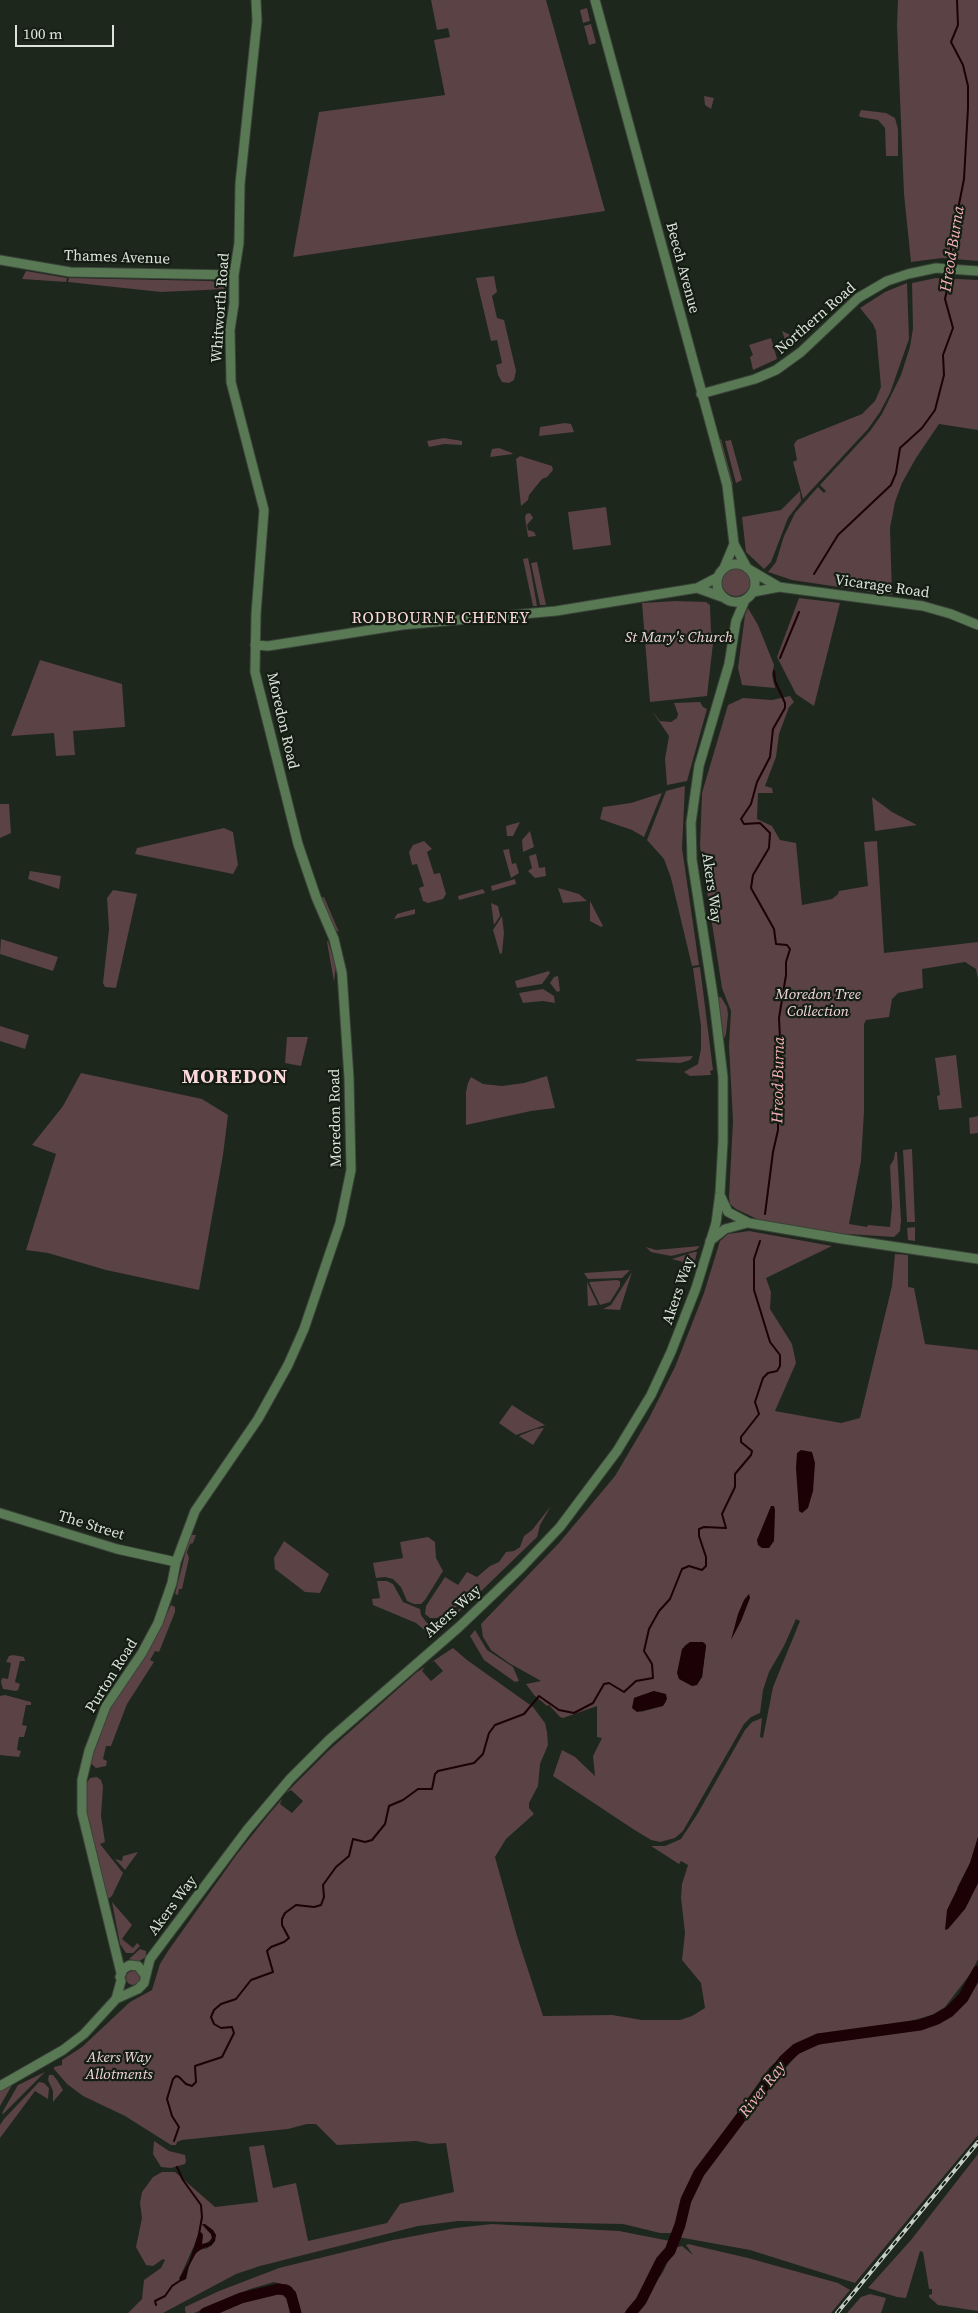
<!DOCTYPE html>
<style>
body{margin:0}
#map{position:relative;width:978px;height:2313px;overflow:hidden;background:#1d271c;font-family:"Source Serif 4",serif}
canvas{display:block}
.scale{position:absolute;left:15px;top:25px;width:99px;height:22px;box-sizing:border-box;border:2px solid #dce3db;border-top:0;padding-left:6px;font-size:15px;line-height:18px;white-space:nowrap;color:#dce3db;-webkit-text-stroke:4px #141d12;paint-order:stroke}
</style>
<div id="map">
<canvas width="978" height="2313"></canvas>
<div class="scale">100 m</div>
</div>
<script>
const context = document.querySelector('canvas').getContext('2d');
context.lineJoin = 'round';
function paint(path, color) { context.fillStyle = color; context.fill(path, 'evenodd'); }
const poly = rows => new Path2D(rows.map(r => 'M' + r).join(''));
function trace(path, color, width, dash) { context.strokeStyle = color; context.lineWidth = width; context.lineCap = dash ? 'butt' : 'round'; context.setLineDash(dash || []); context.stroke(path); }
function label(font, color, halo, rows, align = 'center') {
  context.font = font + ' "Source Serif 4",serif'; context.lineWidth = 4.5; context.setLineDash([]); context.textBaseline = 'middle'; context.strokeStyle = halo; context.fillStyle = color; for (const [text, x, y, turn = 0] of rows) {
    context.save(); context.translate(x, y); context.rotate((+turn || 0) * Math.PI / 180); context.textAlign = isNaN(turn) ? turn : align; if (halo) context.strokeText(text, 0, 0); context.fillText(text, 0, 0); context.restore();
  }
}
paint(poly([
 [431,0,546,0,605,211,293,257,319,112,445,95,434,40,450,37,448,28,437,30],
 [898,0,978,0,978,261,942,258,911,262,904,194,897,26],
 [587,8,590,21,583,23,580,10],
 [591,24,596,43,589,45,584,26],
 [704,96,714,98,711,109,705,105],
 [861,110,886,113,895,118,898,129,898,156,886,156,885,128,878,120,860,117,859,115],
 [26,271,67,278,66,282,22,279],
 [494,276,497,292,492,296,497,318,504,320,516,371,514,380,509,383,502,382,498,375,496,365,502,363,497,340,491,341,476,278],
 [69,278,211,281,219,283,227,289,161,292,68,282],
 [936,278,978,280,978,430,939,424,916,458,902,483,895,502,890,528,892,595,792,580,768,572,776,562,784,536,795,513,818,487,824,493,826,491,820,485,870,431,882,414,901,375,910,347,913,328,912,283],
 [907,283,909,339,890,393,880,412,868,429,803,499,793,462,797,460,794,444,797,440,862,414,875,401,881,387,876,331,873,324,860,308,885,292],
 [782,331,801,340,788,348],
 [771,338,777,359,753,370,750,357,753,355,749,345],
 [565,423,571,424,574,432,539,436,540,427],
 [444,438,462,441,462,445,444,444,429,447,427,441],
 [721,439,733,484,731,485,719,440],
 [731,440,742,480,736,483,725,441],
 [499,448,512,453,513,454,490,457,492,449],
 [520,456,552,466,553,470,547,477,542,479,529,495,528,500,521,506,516,459],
 [800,491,801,501,788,518,771,562,764,569,746,552,742,517,781,510],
 [606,507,611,545,573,550,568,512],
 [530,513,533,518,527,525,528,530,534,532,536,536,528,537,525,518,526,514],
 [528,558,531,572,537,606,533,606,523,559],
 [537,562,546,605,540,605,531,563],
 '722 582a14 14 0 1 1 28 0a14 14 0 1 1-28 0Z',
 [799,598,840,603,814,706,796,694,777,657],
 [676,601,706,602,710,605,711,631,714,635,707,696,650,702,642,603],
 [748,608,758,625,774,665,772,675,775,688,742,685,738,668,745,615],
 [40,660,122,684,125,727,73,731,75,755,56,756,54,733,11,736],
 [790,696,794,702,789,707,779,734,776,757,765,786,772,788,773,793,758,793,757,819,772,826,780,840,796,843,802,905,832,899,838,894,839,891,868,886,864,842,877,841,884,953,978,942,978,979,976,969,965,962,922,969,923,988,898,993,892,999,889,1017,866,1020,864,1024,864,1112,861,1161,849,1224,867,1227,868,1225,890,1227,892,1206,890,1166,894,1159,895,1152,897,1152,901,1220,900,1231,894,1237,848,1234,847,1238,759,1220,736,1209,730,1204,729,1197,733,1121,729,1046,731,1011,722,988,700,846,702,793,728,705,743,698,772,700],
 [700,702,703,707,707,709,687,781,667,785,665,759,669,736,652,711,660,721,671,722,677,718,678,714,674,703],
 [685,786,682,848,699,965,692,966,671,878,664,859,647,840,666,791],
 [662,793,644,837,632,830,600,819,603,807,631,803],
 [872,797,892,812,917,825,875,831],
 [0,804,9,804,11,833,0,838],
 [520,822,513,836,507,836,506,826],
 [224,828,233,832,238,865,233,874,135,854,137,848],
 [530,831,534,847,523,852,522,840],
 [424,841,432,849,427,852,434,874,440,873,446,894,443,899,428,903,423,901,419,888,424,886,417,864,412,865,409,852,413,845],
 [509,849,512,864,516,863,519,873,511,878,503,850],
 [536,854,539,868,545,867,546,876,535,878,528,871,532,868,529,856],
 [30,871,61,876,59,889,28,879],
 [515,879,516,884,492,891,491,886],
 [558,888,579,894,587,901,563,903],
 [483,889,485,893,459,900,458,896],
 [113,890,137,894,116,988,105,987,103,983,109,929,107,898],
 [324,897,339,932,333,928,321,898],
 [590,901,603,926,601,927,590,921],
 [491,903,498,906,500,916,494,925],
 [415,909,415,914,394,919,397,914],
 [502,916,504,933,502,953,500,954,493,930],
 [1,939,58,957,53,971,0,954],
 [328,941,336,966,334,982,327,942],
 [700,967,713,1070,710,1071,711,1075,690,1076,684,1072,698,1064,701,1049,701,1026,693,968],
 [549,971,550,973,542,984,517,988,515,981],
 [558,976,560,991,557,992,550,983,554,977],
 [543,989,554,996,555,1003,543,1001,523,1003,519,993],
 [718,997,721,997,727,1007,728,1015,726,1034,724,1039],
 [0,1026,29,1035,25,1049,0,1041],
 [287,1037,308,1037,301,1066,285,1063],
 [956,1055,962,1108,939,1110,937,1096,940,1095,935,1058],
 [693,1056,690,1060,680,1063,636,1061,637,1059],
 [81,1073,202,1099,228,1115,223,1155,199,1290,106,1270,48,1253,26,1250,56,1154,32,1145,63,1106],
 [547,1076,555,1108,531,1111,466,1125,466,1092,468,1083,471,1077,483,1084,502,1086,524,1083],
 [978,1116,978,1133,970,1134,969,1118],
 [912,1149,915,1222,907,1222,903,1150],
 [915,1227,915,1241,908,1240,907,1228],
 [749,1231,832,1246,766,1278,771,1292,770,1309,792,1344,796,1363,775,1411,841,1423,860,1418,892,1286,895,1254,908,1255,908,1287,914,1288,925,1344,978,1350,978,1837,970,1863,957,1888,965,1909,978,1883,978,1959,971,1973,945,2007,932,2015,907,2022,844,2031,805,2041,789,2050,769,2068,693,2176,675,2233,660,2233,623,2224,458,2221,418,2226,260,2266,236,2274,163,2313,128,2313,142,2299,144,2280,161,2268,165,2260,163,2259,153,2266,146,2265,136,2247,142,2218,140,2203,142,2192,153,2177,162,2172,175,2172,215,2207,258,2202,249,2147,264,2145,273,2188,296,2183,308,2241,387,2223,400,2204,454,2192,446,2143,430,2144,416,2141,337,2145,316,2124,307,2124,288,2129,182,2140,177,2142,176,2145,171,2145,125,2116,83,2096,67,2084,54,2069,54,2067,62,2065,62,2060,82,2047,130,2002,152,1990,160,1964,168,1951,237,1854,269,1814,282,1799,280,1804,292,1813,303,1801,291,1790,286,1793,328,1751,417,1672,425,1667,422,1671,431,1681,443,1671,434,1661,430,1663,453,1648,467,1660,533,1707,545,1723,547,1732,548,1745,540,1764,538,1786,529,1803,529,1808,534,1814,506,1839,495,1857,517,1936,543,2016,612,2015,642,2020,680,2020,692,2016,705,2008,701,1983,682,1960,685,1933,681,1898,682,1884,688,1865,681,1861,679,1864,651,1846,665,1846,681,1839,698,1813,745,1730,752,1722,762,1718,760,1737,763,1738,773,1687,800,1621,796,1619,784,1646,769,1672,763,1690,760,1713,751,1717,744,1724,683,1831,675,1838,660,1842,651,1840,633,1829,553,1776,562,1750,575,1757,595,1776,593,1756,602,1738,597,1737,597,1706,563,1718,560,1717,549,1705,547,1706,534,1695,526,1684,541,1681,509,1663,491,1650,483,1637,481,1624,559,1543,615,1476,648,1420,675,1367,704,1293,720,1241,728,1234],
 [690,1642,705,1643,706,1645,702,1677,694,1686,684,1646],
 [654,1691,666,1702,662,1706,641,1712,634,1698],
 [202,2225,216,2235,208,2248,199,2250,191,2259,186,2279,179,2279,193,2248,201,2241,202,2244,206,2244,212,2238,211,2234],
 [700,1246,696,1250,671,1256,651,1252,646,1247,656,1250],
 [694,1252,697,1252,694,1265,691,1268,682,1267,683,1262,672,1259],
 [630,1270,622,1278,588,1279,584,1273],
 [632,1272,620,1310,603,1309,611,1305],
 [617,1280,620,1281,620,1286,610,1302,600,1305,589,1282],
 [587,1282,598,1305,588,1306],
 [512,1405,526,1414,545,1425,516,1435,499,1423],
 [544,1428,533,1445,519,1436,536,1429],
 [551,1506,540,1525,537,1537,472,1600,466,1601,437,1618,430,1618,425,1614,426,1606,445,1577,458,1585,467,1572,477,1577,490,1566,499,1562,506,1552,514,1551,520,1547,524,1536,532,1530],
 [190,1535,196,1535,193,1543,190,1544,187,1552,189,1558,182,1589,179,1589,178,1595,175,1594],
 [428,1537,435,1542,436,1558,443,1571,425,1600,421,1604,414,1604,407,1601,401,1587,393,1579,385,1577,376,1578,373,1563,403,1558,400,1542],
 [284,1541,329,1574,320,1593,305,1592,275,1569,274,1558],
 [377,1581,387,1581,393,1584,403,1602,420,1609,421,1615,427,1623,441,1621,467,1604,439,1631,428,1633,416,1623,373,1605,372,1599,380,1598],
 [171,1605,175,1607,175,1612,159,1652,155,1651,150,1660,154,1662,127,1704,111,1746,106,1746,103,1759,107,1761,106,1766,96,1768,89,1762,103,1718,153,1643],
 [475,1630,487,1650,513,1667,519,1681,515,1682,484,1660,470,1636],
 [13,1655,24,1657,25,1661,20,1661,15,1682,20,1684,18,1690,16,1691,3,1689,1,1682,2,1678,8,1679,11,1663,6,1662,9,1656],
 [5,1695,31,1702,31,1705,26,1705,22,1725,27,1726,24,1737,19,1737,17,1750,21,1751,19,1757,0,1755,0,1696],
 [97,1777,101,1780,103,1786,101,1816,105,1842,100,1844,123,1873,112,1896,108,1899,87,1819,86,1784,90,1778],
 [138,1852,125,1870,115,1859,122,1861,123,1856],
 [112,1902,132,1925,122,1939,133,1948,137,1943,140,1946,133,1953,126,1953,120,1944],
 [140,1949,146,1951,146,1957,138,1962,129,1959],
 '126 1978a7 7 0 1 1 14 0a7 7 0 1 1-14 0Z',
 [978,1978,978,2135,855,2283,750,2250,678,2237,690,2199,702,2175,750,2109,797,2055,811,2047,825,2043,939,2022,963,2005],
 [45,2072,3,2114,2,2113,18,2085],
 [49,2075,53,2075,57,2080,63,2090,53,2102,53,2091,48,2080],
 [39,2082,44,2083,49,2088,48,2099,35,2091,0,2138,0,2125,4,2119],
 [12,2084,12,2085,0,2106,0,2091],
 [154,2141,169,2151,185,2155,186,2161,185,2164,171,2168,161,2167,153,2154],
 [978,2154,978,2311,938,2305,929,2297,929,2295,932,2294,932,2289,929,2289,923,2252,920,2251,906,2298,897,2297,868,2288,911,2240],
 [492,2224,619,2231,670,2241,667,2248,650,2273,639,2298,624,2313,301,2313,292,2287,274,2282,250,2289,194,2313,186,2313,185,2310,185,2307,219,2291,279,2268,393,2240,456,2228],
 [688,2244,748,2258,838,2283,850,2290,831,2313,634,2313,663,2272,674,2248,682,2246,693,2255,686,2245],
 [280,2292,287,2299,290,2313,220,2313,247,2301],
 [870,2294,886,2298,881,2313,847,2313,861,2297]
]), '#5a4245');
paint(poly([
 [801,1450,812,1452,815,1463,813,1491,808,1508,802,1513,799,1511,796,1468,797,1453],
 [771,1506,774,1506,775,1510,774,1541,769,1548,762,1548,758,1545,757,1540],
 [749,1594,750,1598,741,1621,731,1640,738,1614,744,1600],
 [690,1642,703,1642,706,1646,702,1677,697,1685,692,1686,679,1679,677,1673,682,1649],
 [654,1691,666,1694,667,1699,663,1706,637,1712,632,1708,634,1698],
 [978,1837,978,1883,965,1909,948,1929,945,1930,947,1910,970,1863],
 [202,2224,205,2224,213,2230,216,2235,215,2241,211,2246,203,2248,196,2253,188,2268,186,2279,182,2281,179,2279,189,2262,198,2234,201,2232,203,2235,202,2244,210,2242,212,2238,211,2234]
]), '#1c0107');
trace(poly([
 [951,266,951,245,964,179,968,108,968,86,963,65,951,42,958,25,957,0],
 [814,574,838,535,891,485,896,473,900,448,922,428,935,410,944,375,943,355,953,328,945,299,951,271],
 [780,658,799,612],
 [765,1214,773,1152,778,1130,778,1110,781,1059,779,1018,786,975,786,962,790,949,787,945,776,944,774,929,751,888,753,875,769,848,770,833,760,823,744,824,741,819,751,804,757,782,770,757,773,729,785,708,785,703,775,681,774,671],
 [174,2141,179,2127,172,2116,167,2099,173,2079,176,2076,179,2077,186,2084,192,2086,196,2082,195,2066,222,2057,234,2033,232,2027,221,2028,214,2024,211,2017,214,2010,221,2004,236,1999,251,1980,273,1972,267,1951,271,1947,284,1942,289,1938,282,1925,282,1919,285,1913,296,1905,314,1907,321,1905,324,1897,323,1885,336,1867,349,1856,353,1839,365,1842,372,1840,385,1824,389,1806,403,1800,418,1789,432,1789,435,1774,438,1771,474,1763,483,1754,489,1733,495,1725,524,1714,539,1696,559,1710,574,1713,593,1703,604,1684,609,1683,624,1692,636,1681,653,1678,652,1664,644,1651,649,1629,659,1611,670,1599,682,1569,689,1566,702,1570,706,1566,706,1557,699,1536,699,1529,704,1527,726,1528,722,1514,735,1487,735,1474,751,1455,752,1451,741,1442,741,1437,759,1414,755,1402,763,1378,768,1373,777,1371,780,1366,780,1355,770,1342,754,1290,754,1259,760,1241],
 [177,2167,183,2180,201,2205,202,2217,199,2234],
 [156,2305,155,2301,165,2296,172,2286,181,2280]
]), '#1c0107', 2);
trace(poly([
 [205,2313,241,2298,278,2289,286,2290,291,2295,296,2313],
 [631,2313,641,2301,661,2261,670,2251,680,2225,686,2200,699,2173,784,2060,796,2049,818,2039,920,2025,937,2019,949,2012,963,1998,978,1971]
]), '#1c0107', 11);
const secondary = poly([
 [595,0,727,485,734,544,747,568],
 [0,260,70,272,234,275],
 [701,394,755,379,776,370,801,352,858,298,887,281,908,274,936,268,978,271],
 '717 583a19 19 0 1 1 38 0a19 19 0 1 1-38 0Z',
 [724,568,734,544],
 [750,570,779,587,923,606,951,614,978,625],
 [697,588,722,597],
 [753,592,779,587],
 [255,645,268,646,402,625,556,611,697,588,718,577],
 [720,1195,728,1212,749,1223,843,1239,978,1259],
 [710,1241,725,1229,747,1223],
 [0,1513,117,1549,176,1562],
 [121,1973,82,1813,82,1780,89,1751,106,1706,142,1653,158,1623,172,1583,176,1562,195,1511,258,1419,288,1365,304,1329,340,1223,351,1170,349,1078,342,973,334,939,316,897,298,844,255,672,256,614,264,510,231,382,230,330,234,304,234,275,239,243,240,184,257,21,256,0],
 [120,1977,123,1969,130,1965,138,1966,145,1975],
 [116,1999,138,1989,144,1983,150,1959,247,1830,290,1779,329,1740,459,1627,521,1568,560,1527,617,1451,651,1395,671,1352,696,1288,716,1223,720,1193,723,1141,723,1077,714,1002,692,860,691,823,699,766,729,664,736,621,745,600],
 [0,2086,63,2050,84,2034,116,1999,121,1981]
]);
trace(secondary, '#3a4339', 11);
trace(secondary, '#597854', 9);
const rail = poly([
 [837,2313,978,2142]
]);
trace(rail, '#c5cdc4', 4);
trace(rail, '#141d12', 2, [5.5]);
label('15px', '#dce3db', '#141d12', [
 ["Thames Avenue",117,258,2],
 ["Beech Avenue",682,268,75],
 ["Whitworth Road",221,308,-86],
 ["Northern Road",816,319,-41],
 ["Vicarage Road",882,587,8],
 ["Moredon Road",282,721,77],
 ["Akers Way",711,888,82],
 ["Moredon Road",336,1118,-91],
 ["Akers Way",679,1291,-71],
 ["The Street",91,1526,17],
 ["Akers Way",453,1612,-42],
 ["Purton Road",112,1676,-58],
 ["Akers Way",173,1906,-53]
]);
label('italic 15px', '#f5d8db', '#141d12', [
 ["St Mary's Church",679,638],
 ["Moredon Tree",818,995],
 ["Collection",818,1012],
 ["Akers Way",119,2058],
 ["Allotments",119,2075]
]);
label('italic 16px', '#f7b1bb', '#141d12', [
 ["Hreod Burna",953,249,-81],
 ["Hreod Burna",779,1080,-89],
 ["River Ray",763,2090,-52]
]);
context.letterSpacing = '1px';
label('16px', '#fcd8dd', '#141d12', [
 ["RODBOURNE CHENEY",441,619]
]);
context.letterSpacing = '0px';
context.letterSpacing = '1px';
label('bold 20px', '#fcd8dd', '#141d12', [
 ["MOREDON",235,1078]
]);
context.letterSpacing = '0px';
</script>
